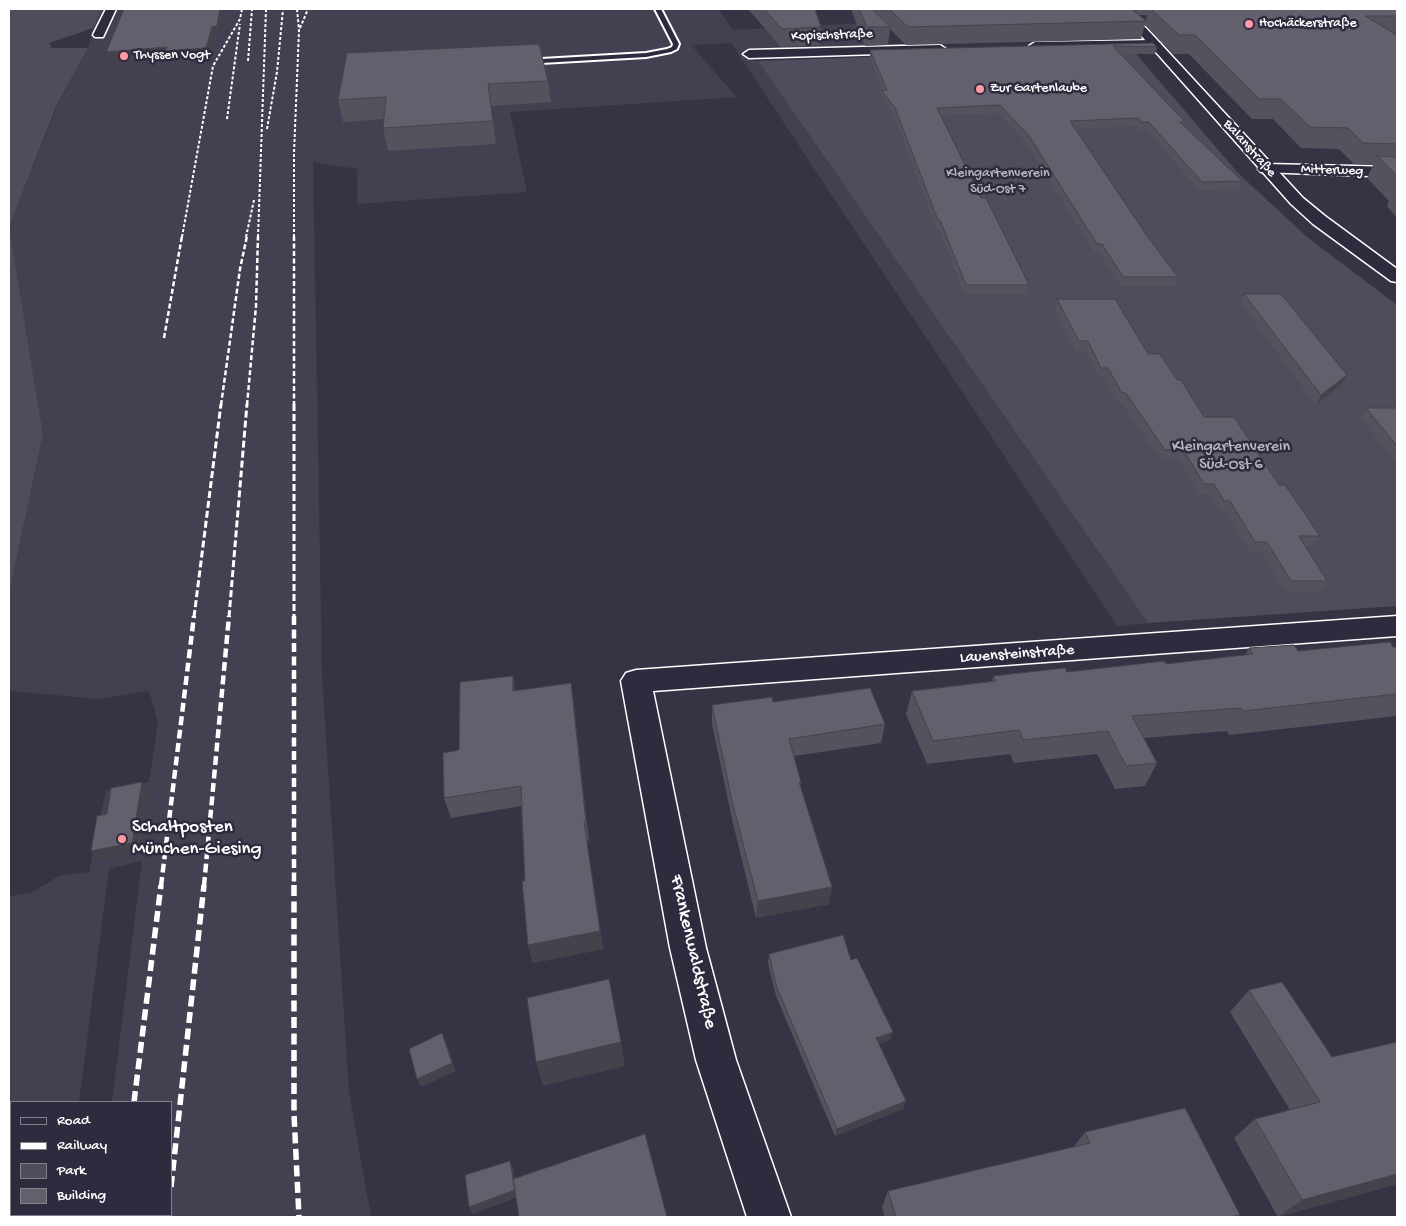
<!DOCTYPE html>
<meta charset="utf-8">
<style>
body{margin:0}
#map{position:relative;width:1406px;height:1226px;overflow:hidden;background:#373345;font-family:"Gochi Hand",sans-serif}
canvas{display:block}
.frame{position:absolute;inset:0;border:10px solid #fff;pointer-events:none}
.legend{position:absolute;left:10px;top:1101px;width:162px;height:115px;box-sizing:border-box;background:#2f2a3d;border:1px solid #827f8b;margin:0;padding:6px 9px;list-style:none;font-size:15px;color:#fff}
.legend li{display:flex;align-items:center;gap:10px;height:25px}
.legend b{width:25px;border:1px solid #827f8b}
</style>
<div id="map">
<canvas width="1406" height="1226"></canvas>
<div class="frame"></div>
<ul class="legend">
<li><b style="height:6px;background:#2f2a3d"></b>Road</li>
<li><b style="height:6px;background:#fff"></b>Railway</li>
<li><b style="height:14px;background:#514c5c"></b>Park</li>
<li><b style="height:14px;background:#635f6d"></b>Building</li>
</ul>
</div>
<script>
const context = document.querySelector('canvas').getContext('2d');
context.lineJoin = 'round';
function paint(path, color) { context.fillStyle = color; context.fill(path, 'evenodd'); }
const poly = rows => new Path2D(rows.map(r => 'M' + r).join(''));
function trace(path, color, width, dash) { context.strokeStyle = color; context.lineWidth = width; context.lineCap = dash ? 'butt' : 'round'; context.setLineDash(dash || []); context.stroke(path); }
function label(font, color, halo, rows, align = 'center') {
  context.font = font + ' "Gochi Hand",sans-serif'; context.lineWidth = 5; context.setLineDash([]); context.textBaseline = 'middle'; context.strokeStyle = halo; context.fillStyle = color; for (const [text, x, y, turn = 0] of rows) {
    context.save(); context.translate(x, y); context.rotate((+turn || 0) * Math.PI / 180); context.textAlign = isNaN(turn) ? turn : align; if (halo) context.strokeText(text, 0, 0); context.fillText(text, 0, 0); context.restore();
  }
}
paint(poly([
 [102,9,718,9,733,30,865,23,883,45,747,51,754,61,758,61,1148,623,1117,626,731,43,691,45,737,97,510,112,527,192,357,204,357,169,313,162,322,676,349,1093,371,1217,97,1217,97,1215,171,1215,171,1102,112,1102,142,861,109,869,79,1102,11,1102,11,1215,64,1215,63,1217,9,1217,9,896,31,893,59,876,89,872,106,791,149,782,158,722,149,691,99,699,9,691,9,594,43,434,9,227,57,107,88,48,93,28]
]), '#444051');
paint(poly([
 [9,9,102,9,93,28,49,43,52,48,88,48,56,107,9,227,43,434,9,594],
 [1131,48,1238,173,1307,237,1397,305,1397,606,1148,623,758,61]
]), '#514c5c');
const lane = poly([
 [655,9,661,9,679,44,677,49,671,52,646,57,524,64,521,62,524,60,646,53,667,49,672,47,673,44,655,9]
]);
const street = poly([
 [106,9,116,9,103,37,95,37,93,35,106,9],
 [1155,40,1161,44,1159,47,1035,50,1029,46,1035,42,1155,40],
 [940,45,946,49,944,52,749,58,743,54,749,50,940,45],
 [1266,164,1397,167,1397,177,1261,172,1258,169,1261,166,1266,164],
 [1397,616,1397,636,653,691,706,948,736,1060,791,1217,747,1217,696,1060,670,948,621,681,626,673,636,670,1397,616]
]);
const secondary = poly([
 [1108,9,1120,9,1146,28,1303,198,1325,216,1397,269,1397,282,1391,281,1313,224,1291,204,1138,32,1108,9]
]);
trace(lane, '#fff', 4);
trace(street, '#fff', 3);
trace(secondary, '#fff', 3);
paint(lane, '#2f2a3d');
paint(street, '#2f2a3d');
paint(secondary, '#2f2a3d');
trace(poly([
 [300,28,308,9],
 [248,61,252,9],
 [227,119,240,24],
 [267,129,277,72,283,9],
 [182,237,213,66,240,19,242,9],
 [246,237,254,200],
 [258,237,266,9],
 [294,237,294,153,299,30,297,9]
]), '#fff', 2, [3, 2]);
trace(poly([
 [294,236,294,405],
 [164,338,182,236],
 [221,405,240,269,247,236],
 [247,405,256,306,258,236]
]), '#fff', 2.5, [5, 2.5]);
trace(poly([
 [294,404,294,617],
 [194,617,221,404],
 [229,617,247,404]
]), '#fff', 3, [7, 3]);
trace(poly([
 [294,616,294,886],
 [161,886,194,616],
 [204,886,229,616]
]), '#fff', 4.5, [9, 4.5]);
trace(poly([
 [294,885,294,1114,299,1217],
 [134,1102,161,885],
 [171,1187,204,885],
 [120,1215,120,1217],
 [168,1215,168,1217]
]), '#fff', 5.5, [11, 5.5]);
paint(poly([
 [748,9,815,9,821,27,820,45,781,47],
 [851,9,1397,9,1397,33,1394,33,1397,35,1397,218,1387,206,1389,201,1367,178,1373,165,1354,164,1339,149,1301,148,1273,119,1252,119,1189,54,1173,54,1145,25,1141,39,906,45,890,29,888,45,865,46],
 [1139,15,1147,15,1146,20],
 [1153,43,1157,47,1155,54,1119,54,1185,122,1184,126,1242,181,1239,189,1199,190,1147,130,1139,130,1136,126,1075,129,1147,236,1178,277,1175,286,1121,286,1100,253,1095,253,1028,145,999,113,941,115,981,198,1029,285,1027,294,964,294,939,228,936,228,894,115,881,98,882,91,883,91,870,57,870,50],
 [347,53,548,81,551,102,491,106,496,144,388,151,383,128,384,119,343,122,338,100],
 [1244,294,1347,375,1342,384,1316,405,1240,303],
 [1057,299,1148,354,1177,380,1204,417,1279,485,1320,536,1314,546,1305,546,1327,581,1321,591,1285,591,1262,552,1250,552,1225,511,1219,511,1210,494,1199,494,1179,459,1161,460,1122,403,1118,403,1105,377,1098,377,1085,351,1076,351,1055,308],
 [1366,408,1397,408,1397,463,1361,418],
 [1397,647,1397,716,1229,735,1227,731,1144,738,1157,763,1145,786,1115,789,1097,754,1014,763,1010,754,927,764,906,714,912,691,992,682,993,676,1067,672,1166,664,1245,655,1249,648,1298,651],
 [513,676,516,691,571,683,589,841,587,841,603,949,533,963,528,945,521,806,451,818,444,798,459,750],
 [712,705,885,724,881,743,794,756,801,782,800,787,829,904,756,918,732,819,712,724],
 [769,954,893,1032,890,1040,879,1044,906,1101,903,1109,835,1136,776,996,768,963],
 [1249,990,1332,1057,1397,1042,1397,1184,1278,1217,1234,1138,1255,1119,1290,1110,1230,1012],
 [1085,1132,1240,1215,1237,1217,885,1217,882,1207,888,1191,1073,1148]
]), '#55525e');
paint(poly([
 [220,9,223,9,219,34,214,34,209,55,168,58,167,55,109,60,106,52,167,47,212,27],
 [1347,375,1342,384,1316,405,1321,395],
 [513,676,517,696,513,691],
 [571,683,574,703,589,841,586,822],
 [142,782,149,792,139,852,99,861,91,851],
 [584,822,603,949,533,963,528,945],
 [832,887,829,904,756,918,758,901],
 [893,1032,890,1040,874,1046,876,1038],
 [442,1033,446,1042,456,1071,421,1087,417,1079],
 [621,1042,625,1066,543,1086,536,1062],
 [906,1101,903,1109,835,1136,837,1129],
 [510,1161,513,1168,518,1197,473,1214,469,1207],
 [1397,1174,1397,1184,1278,1217,1302,1200]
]), '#45424c');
const building = poly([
 [124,9,220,9,217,26,212,27,206,48,165,51,167,47,106,52,124,9],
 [764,9,815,9,821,27,782,29,764,9],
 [859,9,872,9,890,27,867,27,859,9],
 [889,9,1131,9,1146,21,908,27,889,9],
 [1151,9,1397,9,1397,16,1365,16,1397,35,1397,144,1363,143,1348,128,1310,127,1281,99,1259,99,1195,35,1179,35,1151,9],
 [1153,43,1157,47,1113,46,1185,122,1180,122,1242,181,1202,182,1149,122,1141,122,1138,118,1070,121,1147,236,1178,277,1123,277,1102,244,1097,244,1030,137,1000,105,937,108,981,198,986,198,1029,285,966,285,940,220,938,220,895,108,882,91,887,90,870,50,1153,43],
 [539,44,548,81,488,84,493,121,383,128,386,97,338,100,347,53,539,44],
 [1377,156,1397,157,1397,176,1377,156],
 [1244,294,1281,294,1347,375,1321,395,1244,294],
 [1057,299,1115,299,1148,354,1160,354,1177,380,1181,380,1204,417,1234,417,1279,485,1285,485,1320,536,1299,536,1327,581,1291,581,1267,542,1255,542,1230,501,1224,501,1214,484,1204,484,1183,449,1165,450,1126,393,1122,393,1108,368,1101,368,1088,341,1079,341,1057,299],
 [1366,408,1397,408,1397,446,1366,408],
 [1390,642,1393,647,1397,647,1397,694,1243,711,1241,708,1132,716,1157,763,1126,766,1108,731,1023,740,1019,730,933,741,912,691,996,681,993,676,1065,668,1067,672,1164,661,1166,664,1253,654,1249,648,1294,645,1298,651,1390,642],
 [513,676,513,691,571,683,586,822,584,822,600,931,528,945,522,881,525,881,521,786,444,798,443,753,459,750,460,682,513,676],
 [870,688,885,724,789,739,801,782,799,782,832,887,758,901,732,801,712,705,772,697,773,702,870,688],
 [142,782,132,843,91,851,97,816,107,814,111,788,142,782],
 [843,935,851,960,857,958,893,1032,876,1038,906,1101,837,1129,777,988,769,954,843,935],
 [609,979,621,1042,536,1062,527,998,609,979],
 [1282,982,1332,1057,1397,1042,1397,1174,1302,1200,1255,1119,1320,1102,1249,990,1282,982],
 [442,1033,452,1063,417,1079,409,1049,442,1033],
 [1185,1108,1240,1215,1230,1217,896,1217,888,1191,1090,1143,1085,1132,1185,1108],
 [645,1134,667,1217,519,1217,513,1179,645,1134],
 [510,1161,515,1190,469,1207,465,1175,510,1161]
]);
paint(building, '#635f6d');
trace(building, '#45424c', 1);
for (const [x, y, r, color] of [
 [1249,24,5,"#ff9aa2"],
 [124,56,5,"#ff9aa2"],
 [980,89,5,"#ff9aa2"],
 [122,839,5,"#ff9aa2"]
]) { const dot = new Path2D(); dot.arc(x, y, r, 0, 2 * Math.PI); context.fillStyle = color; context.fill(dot); trace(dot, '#2f2a3d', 2); }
label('14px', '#fff', '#2f2a3d', [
 ["Hochäckerstraße",1259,24],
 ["Thyssen Vogt",134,56],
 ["Zur Gartenlaube",990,89]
], 'left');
label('14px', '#fff', '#2f2a3d', [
 ["Kopischstraße",832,36,-2],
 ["Balanstraße",1249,149,48],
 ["Mitterweg",1332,171,2]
]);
label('14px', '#b9b7be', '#2f2a3d', [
 ["Kleingartenverein",998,174],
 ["Süd-Ost 7",998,190]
]);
label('16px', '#b9b7be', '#2f2a3d', [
 ["Kleingartenverein",1231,448],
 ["Süd-Ost 6",1231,466]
]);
label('16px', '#fff', '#2f2a3d', [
 ["Lauensteinstraße",1017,655,-4]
]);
label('19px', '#fff', '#2f2a3d', [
 ["Schaltposten",132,828],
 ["München-Giesing",132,850]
], 'left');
label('19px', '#fff', '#2f2a3d', [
 ["Frankenwaldstraße",692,952,77]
]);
</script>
